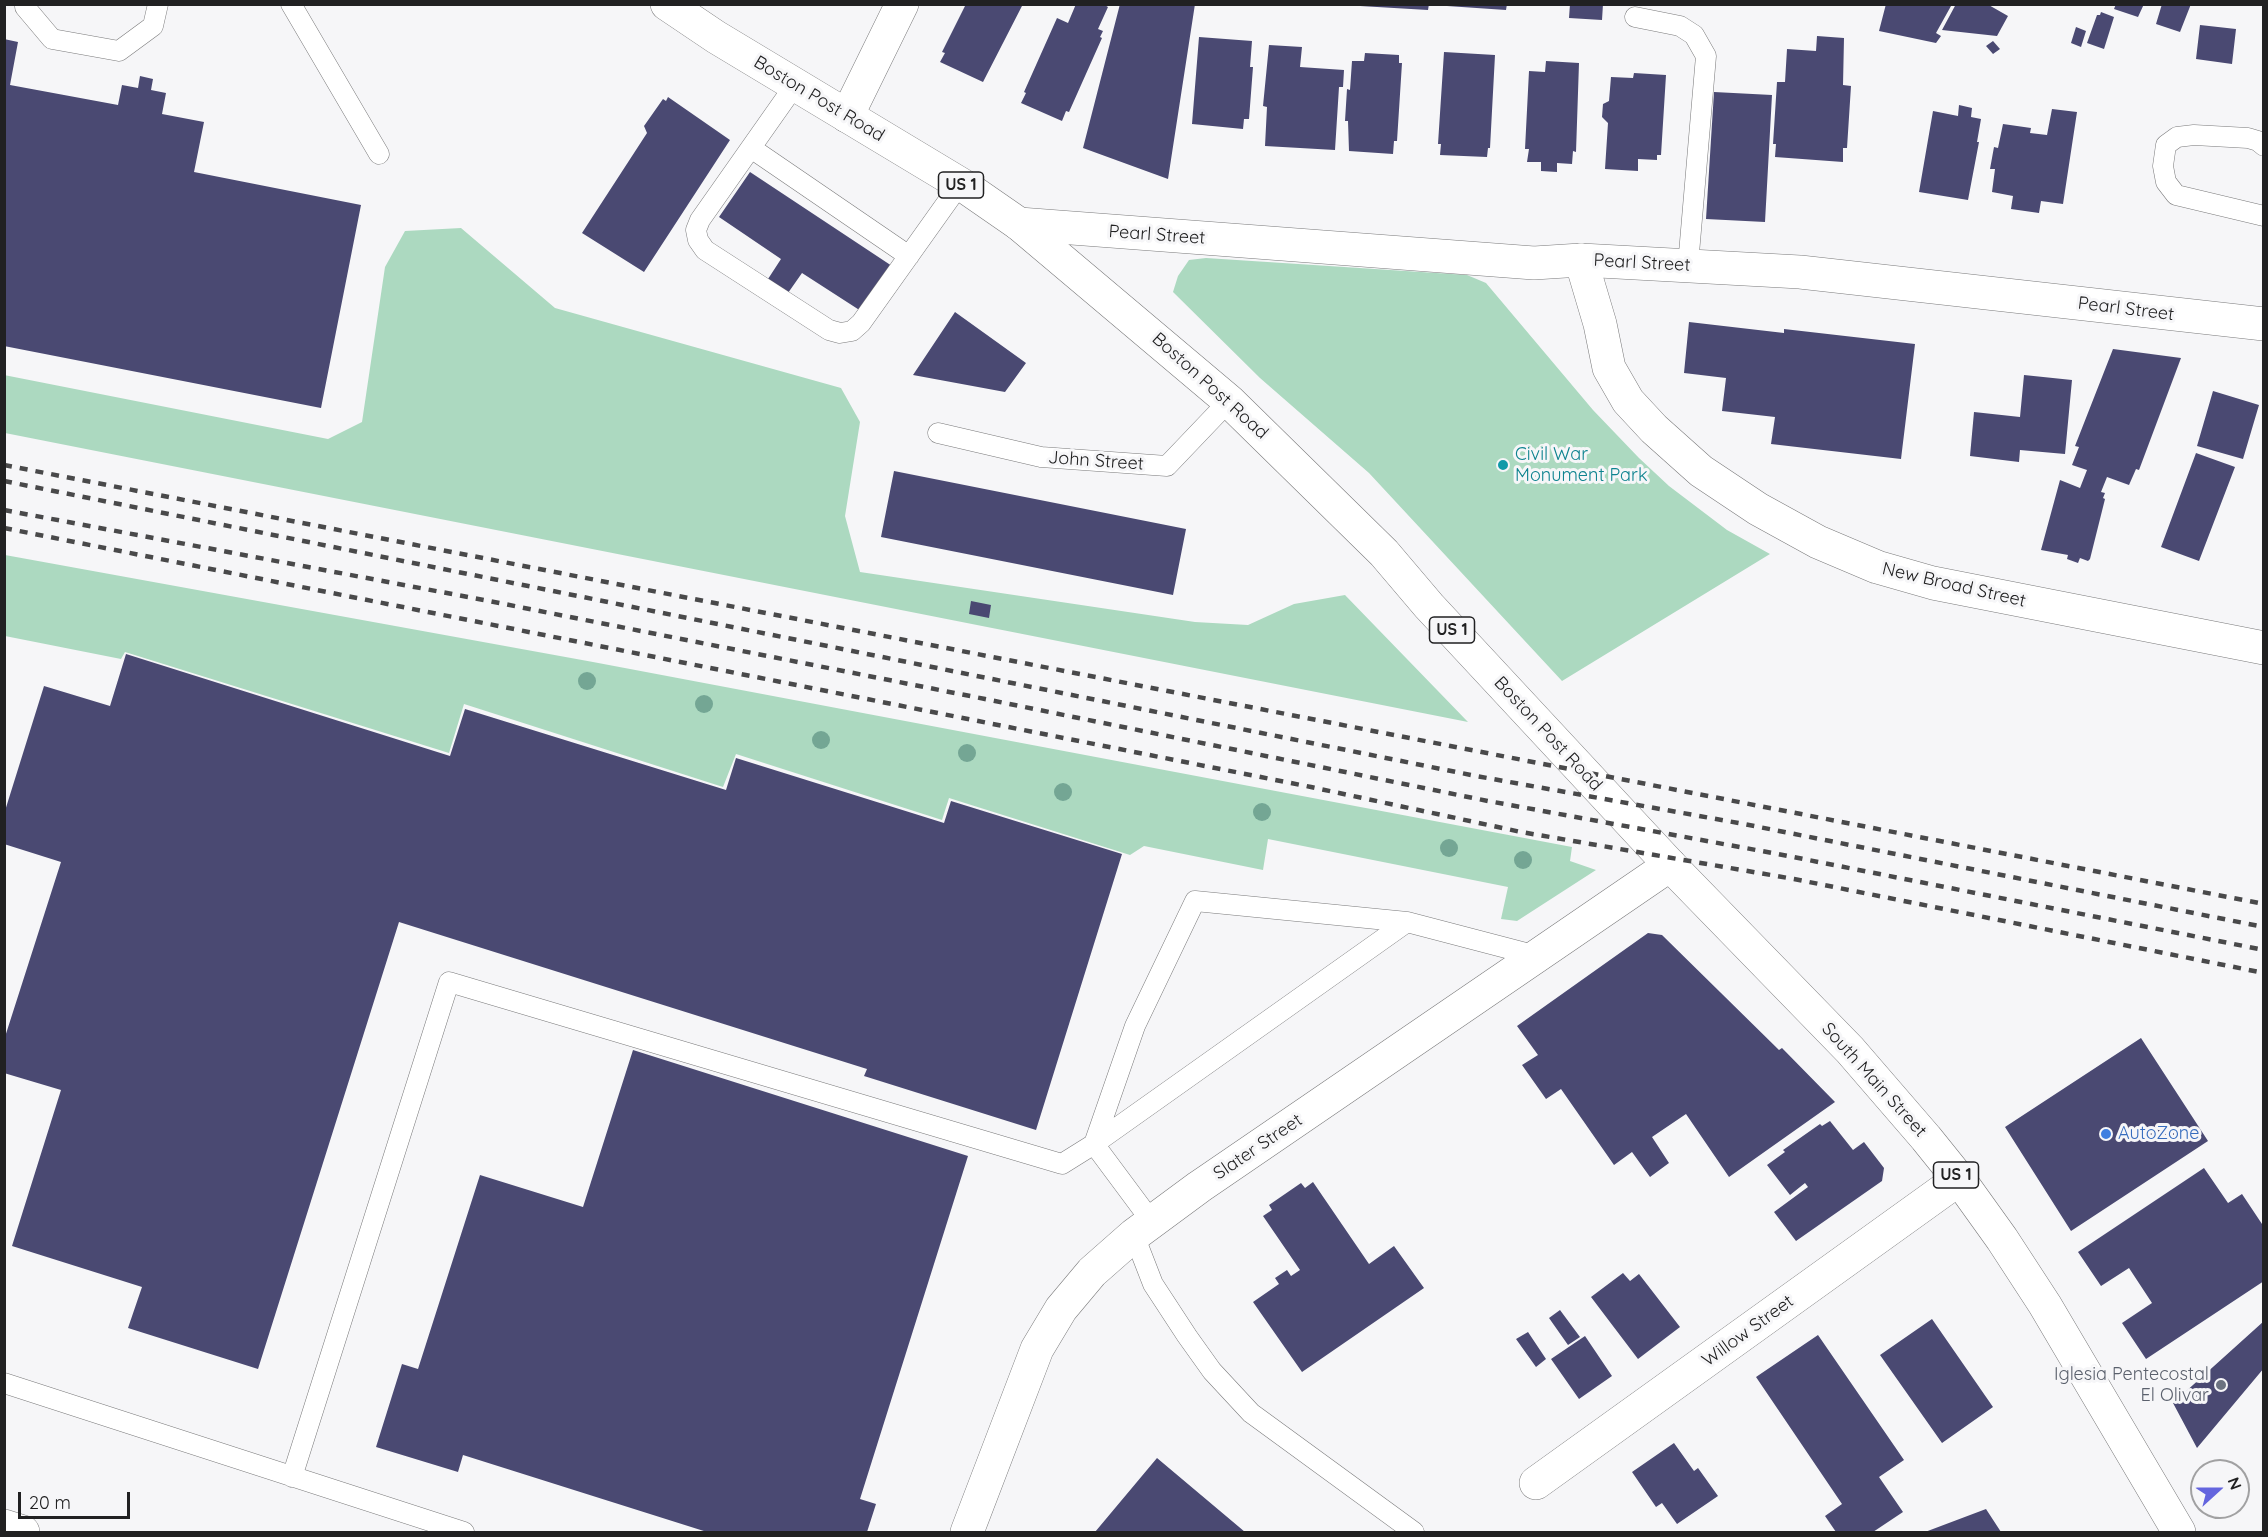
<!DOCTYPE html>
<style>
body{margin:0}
#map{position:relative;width:2268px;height:1537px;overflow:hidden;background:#f6f6f8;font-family:Quicksand,sans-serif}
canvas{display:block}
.frame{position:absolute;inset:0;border:6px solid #212122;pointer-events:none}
.north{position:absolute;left:2190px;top:1459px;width:60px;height:60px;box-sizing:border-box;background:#f6f6f8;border:2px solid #a1a1a2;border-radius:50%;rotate:69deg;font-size:16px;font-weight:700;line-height:24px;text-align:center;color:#212122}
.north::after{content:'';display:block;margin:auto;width:21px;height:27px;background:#6465de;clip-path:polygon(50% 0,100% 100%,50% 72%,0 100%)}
.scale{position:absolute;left:18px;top:1492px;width:112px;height:27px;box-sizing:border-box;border:3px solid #212122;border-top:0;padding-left:8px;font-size:18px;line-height:21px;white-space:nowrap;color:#212122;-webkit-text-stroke:4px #f6f6f8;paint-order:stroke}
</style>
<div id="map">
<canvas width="2268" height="1537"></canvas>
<div class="frame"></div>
<div class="north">N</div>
<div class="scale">20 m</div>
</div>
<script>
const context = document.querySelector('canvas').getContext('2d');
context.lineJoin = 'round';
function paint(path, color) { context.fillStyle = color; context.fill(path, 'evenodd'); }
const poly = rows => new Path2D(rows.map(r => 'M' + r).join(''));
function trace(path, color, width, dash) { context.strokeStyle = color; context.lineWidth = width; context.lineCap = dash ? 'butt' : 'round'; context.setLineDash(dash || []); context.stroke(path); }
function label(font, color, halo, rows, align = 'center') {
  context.font = font + ' Quicksand,sans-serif'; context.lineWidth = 6; context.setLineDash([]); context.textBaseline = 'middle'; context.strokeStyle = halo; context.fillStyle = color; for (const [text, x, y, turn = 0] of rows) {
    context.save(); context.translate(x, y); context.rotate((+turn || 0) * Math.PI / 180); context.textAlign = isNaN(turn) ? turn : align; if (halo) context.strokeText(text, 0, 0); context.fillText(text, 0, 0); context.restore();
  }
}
paint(poly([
 [461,228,555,308,841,388,860,422,845,516,860,572,1195,622,1248,625,1294,604,1345,595,1468,722,5,433,4,375,328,439,362,422,385,267,405,231],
 [1206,258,1467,275,1486,283,1593,410,1639,458,1669,486,1727,530,1770,554,1562,681,1369,473,1260,378,1173,292,1178,276,1189,260],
 [5,555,593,662,1572,847,1570,861,1596,870,1517,921,1501,919,1508,887,1268,839,1263,870,1144,846,1130,855,949,798,942,820,736,754,723,787,464,704,449,753,125,652,121,659,5,636]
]), '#acd9c0');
paint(poly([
 [966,4,1023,4,983,82,940,62,945,53,942,52],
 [1076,4,1103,4,1108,7,1098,29,1103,31,1100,37,1102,38,1069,112,1066,111,1062,121,1021,103,1026,93,1024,92,1057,18,1068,23],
 [1120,4,1195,4,1168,179,1083,148],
 [1360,4,1429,4,1428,10,1360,6],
 [1447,4,1507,4,1506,10,1447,6],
 [1570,4,1603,4,1602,20,1569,18],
 [1886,4,1942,4,1951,6,1936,33,1941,36,1936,43,1879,31],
 [1956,4,1987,4,2008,16,1997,36,1942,30],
 [2116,4,2144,4,2138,17,2114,9],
 [2162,4,2191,4,2180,32,2156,24],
 [2101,12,2114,17,2104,49,2087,43,2097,15,2100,15],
 [2200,25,2236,29,2232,64,2196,59],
 [2076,27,2086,31,2081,47,2071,43],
 [1817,36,1844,38,1843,85,1851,86,1847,148,1843,148,1843,162,1775,157,1776,144,1773,144,1777,82,1785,82,1787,49,1816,51],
 [1199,37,1252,41,1250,67,1253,67,1249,119,1244,119,1243,129,1192,124],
 [4,39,18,42,10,85,118,105,122,85,138,88,140,76,153,79,151,90,166,93,162,114,204,122,194,172,361,205,321,408,4,346],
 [1993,41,2000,49,1993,54,1986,46],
 [1269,45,1302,47,1300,67,1344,70,1343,87,1339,87,1335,150,1265,146,1267,107,1263,106],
 [1444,52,1495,55,1490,148,1488,148,1487,157,1440,155,1441,144,1438,144],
 [1365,53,1399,55,1399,63,1402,63,1397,141,1394,141,1393,154,1349,151,1348,121,1345,121,1347,89,1350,90,1352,61,1364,61],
 [1546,61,1579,63,1576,152,1573,151,1572,164,1557,163,1557,172,1541,171,1541,162,1527,162,1529,149,1525,149,1529,71,1545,72],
 [1634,73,1666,75,1661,155,1657,155,1657,160,1638,159,1638,171,1605,169,1608,123,1602,117,1603,104,1609,101,1611,77,1633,78],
 [1714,92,1772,95,1765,222,1706,219],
 [668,97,730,140,644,272,582,233,647,133,644,126,663,99,666,101],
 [1959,105,1972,108,1971,117,1981,119,1977,142,1979,142,1968,200,1919,192,1933,111,1958,116],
 [2052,109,2077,112,2063,204,2041,201,2039,213,2011,209,2013,196,1992,192,1995,169,1990,169,1994,147,1998,148,2003,124,2031,128,2030,133,2047,135],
 [750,172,895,268,864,313,802,273,788,293,768,279,781,259,719,217],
 [955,312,1026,363,1005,392,913,375],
 [1689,322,1784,333,1784,329,1915,344,1901,459,1771,444,1775,417,1722,411,1726,378,1684,373],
 [2113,349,2181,358,2139,470,2136,469,2129,485,2107,477,2101,492,2105,493,2103,498,2105,499,2090,559,2088,561,2080,558,2078,563,2067,559,2068,555,2041,550,2060,480,2080,488,2087,470,2072,465,2079,447,2075,446],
 [2024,375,2072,380,2065,454,2020,450,2019,462,1970,456,1974,412,2020,417],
 [2213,391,2259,405,2243,459,2197,446],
 [2196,453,2235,467,2199,561,2161,547],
 [894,471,1186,529,1173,595,881,537],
 [971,601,991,605,989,618,969,614],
 [126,654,450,756,465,709,726,790,736,758,944,823,951,801,1122,854,1036,1130,864,1076,867,1069,399,922,258,1369,128,1328,142,1287,12,1246,61,1090,4,1073,4,1040,61,862,4,844,4,814,44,686,110,706],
 [1648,933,1662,935,1779,1050,1782,1048,1835,1102,1729,1177,1686,1114,1652,1137,1669,1163,1650,1177,1632,1152,1614,1165,1561,1089,1546,1099,1522,1065,1538,1055,1517,1026],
 [2141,1038,2208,1141,2071,1231,2005,1127],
 [633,1050,968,1156,860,1499,876,1504,867,1532,707,1532,463,1455,458,1472,376,1447,402,1364,418,1369,480,1175,583,1207],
 [1830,1121,1853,1150,1864,1142,1884,1168,1882,1181,1796,1241,1774,1212,1808,1187,1805,1183,1790,1195,1767,1165,1785,1152,1783,1150,1820,1124,1822,1126],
 [2204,1168,2228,1203,2242,1194,2264,1227,2264,1281,2146,1359,2122,1323,2152,1303,2129,1268,2101,1286,2078,1252],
 [1313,1182,1369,1264,1394,1246,1424,1288,1302,1372,1253,1302,1279,1284,1275,1278,1287,1270,1291,1276,1300,1270,1263,1216,1272,1210,1269,1205,1301,1183,1305,1188],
 [1623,1273,1630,1281,1639,1274,1680,1327,1638,1359,1591,1297],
 [1560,1310,1580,1337,1568,1345,1549,1318],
 [1932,1319,1993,1407,1942,1443,1880,1355],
 [2264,1321,2264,1368,2197,1448,2173,1403],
 [1528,1332,1546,1359,1536,1367,1516,1339],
 [1818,1335,1904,1460,1879,1477,1903,1512,1873,1532,1836,1532,1825,1516,1842,1504,1756,1377],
 [1585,1336,1612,1376,1579,1399,1551,1359],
 [1674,1443,1694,1471,1698,1468,1718,1496,1677,1524,1662,1503,1656,1507,1632,1472],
 [1157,1458,1245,1532,1095,1532],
 [1986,1509,2001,1532,1925,1532]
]), '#4a4972');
const lane = poly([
 [25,4,25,7,52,39,119,51,153,26,158,4],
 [291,4,379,154],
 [1635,17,1680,26,1694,35,1706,56,1688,265],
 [795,85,700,220,696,230,698,240,705,250,829,330,840,333,852,331,861,323,960,184],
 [2264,146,2258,141,2248,138,2194,135,2177,137,2166,145,2163,166,2166,182,2176,195,2264,216],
 [751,148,909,256],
 [938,433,1041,457,1167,466,1229,401],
 [1152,1222,1094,1144,1135,1026,1195,901,1407,922,1537,956],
 [1134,1235,1153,1284,1187,1336,1212,1371,1251,1413,1414,1532],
 [4,1383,464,1532],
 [292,1477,449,982,1062,1164,1094,1144,1407,922]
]);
const street = poly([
 [847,116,902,4],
 [1581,260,1600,324,1609,368,1628,401,1654,429,1701,471,1758,509,1818,542,1877,567,1933,583,2264,648],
 [1536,1483,1959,1179]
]);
const secondary = poly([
 [1019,224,1534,263,1581,260,1800,272,2264,324],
 [4,1526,23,1532],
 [967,1532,1037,1349,1061,1309,1092,1272,1134,1235,1199,1187,1670,865]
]);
const primary = poly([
 [667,4,716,37,967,188,1019,224,1229,401,1384,553,1429,606,1670,865,1850,1050,1926,1138,1959,1179,2002,1239,2045,1305,2179,1532]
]);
trace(lane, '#7a7a7b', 21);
trace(street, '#7a7a7b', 34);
trace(secondary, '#7a7a7b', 34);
trace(primary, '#7a7a7b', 34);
trace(lane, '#fff', 20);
trace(street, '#fff', 33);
trace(secondary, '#fff', 33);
trace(primary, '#fff', 33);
trace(poly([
 [4,465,2264,904],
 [4,481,1476,776,1744,824,2264,927],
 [4,510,484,600,985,699,1488,801,1778,854,2264,950],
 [4,528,1311,787,1521,832,1794,879,2264,973]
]), '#49494a', 4.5, [8, 8]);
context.fillStyle = '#74a694';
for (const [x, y] of [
 [587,681],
 [704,704],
 [821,740],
 [967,753],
 [1063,792],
 [1262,812],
 [1449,848],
 [1523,860]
]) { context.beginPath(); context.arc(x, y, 9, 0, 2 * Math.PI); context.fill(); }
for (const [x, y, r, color] of [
 [1503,465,6,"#0f9aa8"],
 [2106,1134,6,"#3f7fe0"],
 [2221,1385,6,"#6b7280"]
]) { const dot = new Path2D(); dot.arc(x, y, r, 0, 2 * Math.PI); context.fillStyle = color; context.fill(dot); trace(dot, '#f6f6f8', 2); }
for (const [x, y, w] of [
 [961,185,45],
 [1452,630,45],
 [1956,1175,45]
]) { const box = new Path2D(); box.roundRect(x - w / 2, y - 13, w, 26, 4.5); context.fillStyle = '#f6f6f8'; context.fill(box); trace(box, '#212122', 1.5); }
label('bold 16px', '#212122', null, [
 ["US 1",961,185],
 ["US 1",1452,630],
 ["US 1",1956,1175]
]);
label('18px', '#212122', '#f6f6f8', [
 ["Boston Post Road",819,99,31],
 ["Pearl Street",1157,235,4],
 ["Pearl Street",1642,263,3],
 ["Pearl Street",2126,309,7],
 ["Boston Post Road",1210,386,42],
 ["John Street",1096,461,4],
 ["New Broad Street",1954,585,13],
 ["Boston Post Road",1548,734,47],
 ["South Main Street",1874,1080,48],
 ["Slater Street",1258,1147,-34],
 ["Willow Street",1748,1331,-36]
]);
label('18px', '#0d838f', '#f6f6f8', [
 ["Civil War",1515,455],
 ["Monument Park",1515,476]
], 'left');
label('18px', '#366cbe', '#f6f6f8', [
 ["AutoZone",2118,1134]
], 'left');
label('18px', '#5b616d', '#f6f6f8', [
 ["Iglesia Pentecostal",2209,1375],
 ["El Olivar",2209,1396]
], 'right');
</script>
